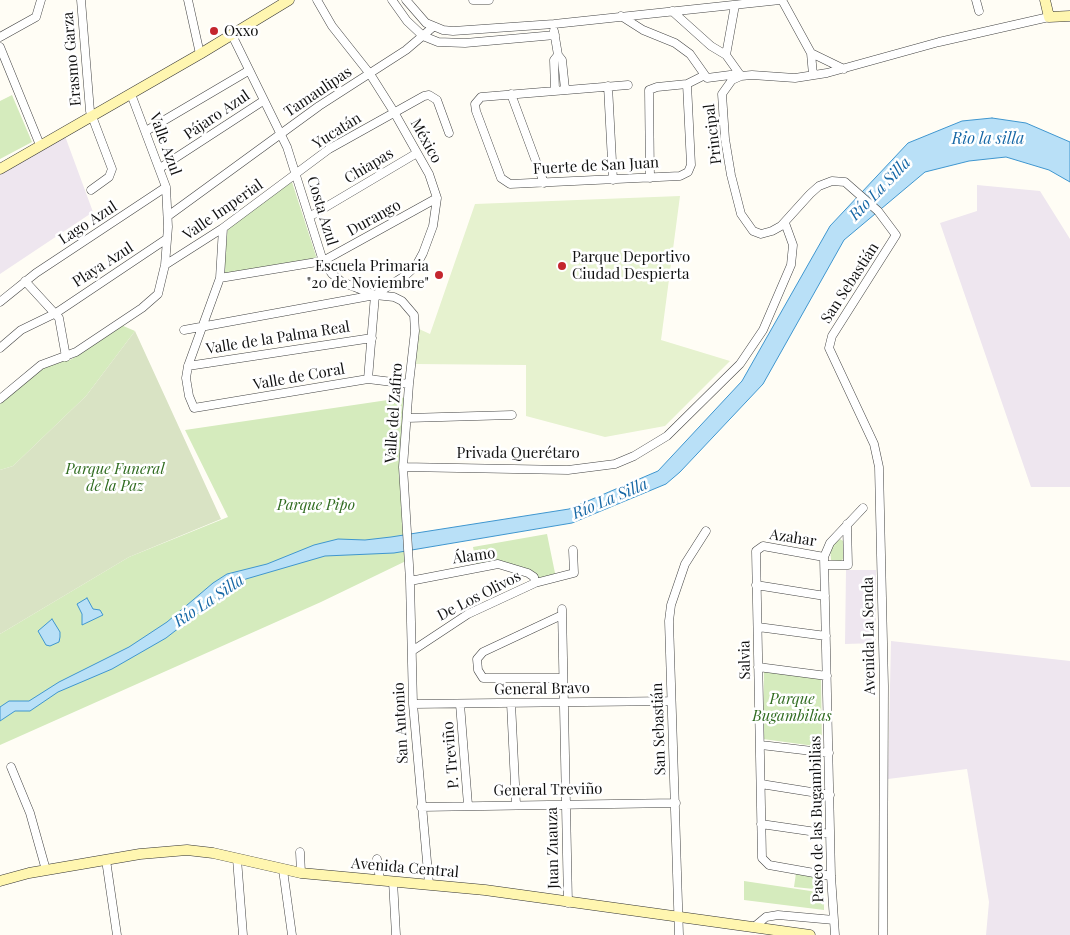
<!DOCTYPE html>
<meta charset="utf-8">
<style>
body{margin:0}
canvas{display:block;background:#fffdf5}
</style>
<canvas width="1070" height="935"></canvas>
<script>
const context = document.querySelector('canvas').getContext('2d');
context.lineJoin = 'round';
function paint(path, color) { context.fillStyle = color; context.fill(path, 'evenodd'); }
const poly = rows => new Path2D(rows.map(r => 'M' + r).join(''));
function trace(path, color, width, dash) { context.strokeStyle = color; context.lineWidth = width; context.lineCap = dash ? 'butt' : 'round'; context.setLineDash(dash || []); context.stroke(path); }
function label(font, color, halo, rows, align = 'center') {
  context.font = font + ' "Playfair Display",serif'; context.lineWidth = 5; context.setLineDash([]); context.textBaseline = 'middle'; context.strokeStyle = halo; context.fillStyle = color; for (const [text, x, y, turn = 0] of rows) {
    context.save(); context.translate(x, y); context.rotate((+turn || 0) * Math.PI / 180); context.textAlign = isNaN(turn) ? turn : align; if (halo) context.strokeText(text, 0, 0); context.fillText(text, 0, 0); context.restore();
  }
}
paint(poly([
 [65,136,93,212,0,274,0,175],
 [977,185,1040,191,1070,239,1070,487,1031,487,940,223,977,211],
 [846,570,876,570,876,643,845,644],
 [891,641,1070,661,1070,935,986,935,989,902,967,769,888,779]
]), '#eee6ef');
paint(poly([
 [12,95,32,142,0,159,0,101],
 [292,182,317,259,223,274,228,227],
 [121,325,135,331,86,396,13,466,0,470,0,404,41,368,72,359],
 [408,397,404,476,408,560,321,602,0,745,0,634,129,557,228,517,185,430],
 [547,534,556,578,535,583,534,577,506,565,477,568,473,547],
 [840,539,843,541,843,559,841,561,831,560,830,548],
 [764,670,821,676,822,747,763,739],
 [796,873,823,877,824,890,794,887],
 [744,881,824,893,824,910,744,900]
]), '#d5ebbd');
paint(poly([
 [135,331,221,519,129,557,0,634,0,470,13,466,86,396]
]), '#d9e3c4');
paint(poly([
 [680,196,661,340,730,361,665,426,605,437,526,416,526,365,414,364,419,329,430,334,475,204]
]), '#e6f2cf');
const water = poly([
 [992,118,1026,123,1070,142,1070,182,1049,170,1006,157,969,161,925,172,844,240,763,384,680,472,666,484,572,523,394,553,325,556,246,579,221,592,211,603,166,638,112,669,58,692,30,711,15,711,0,721,0,707,9,701,29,701,59,682,129,647,167,622,213,583,227,574,267,564,314,545,338,539,365,540,391,537,569,509,658,471,742,381,830,226,908,143,962,121,992,118],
 [87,598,93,609,100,610,103,615,82,625,82,614,77,604,87,598],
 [52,619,60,632,60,637,59,642,50,646,46,645,38,631,52,619]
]);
paint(water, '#b9e0f7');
trace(water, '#3f96cf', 1);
const street = poly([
 [81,0,90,111,112,169,109,177,91,190],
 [188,0,200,54],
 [317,0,332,26,370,74,394,112,429,174,437,198,433,226,423,253,416,266,406,275,375,295],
 [392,0,407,21,423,36,438,42,465,43,555,35],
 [406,0,426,23,443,30,453,31,554,24,780,0],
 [473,0,489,0],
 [782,0,811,53,813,75],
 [976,0,979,11],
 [672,11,711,46,726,55,741,76],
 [621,16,643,30,675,43,690,54,707,78,738,74],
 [554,31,558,55,562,60,565,89],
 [232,35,287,147,323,261,332,274,342,282,375,295,368,379],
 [0,37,36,17,41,0],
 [0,47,40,145],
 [811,53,844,69],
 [726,55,735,5],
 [628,85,481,97,475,104,476,111,501,178,510,184,680,176,688,172,691,165,687,84],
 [608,86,613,180],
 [555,90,554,60,558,55],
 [511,94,544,183],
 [146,131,248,71],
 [160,168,263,101],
 [650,178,649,90,657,87,687,84,703,76],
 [168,216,319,106,406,50,433,27],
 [309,217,417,153],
 [223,228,220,278,188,366,186,378,189,396,194,408,368,379,409,384],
 [165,265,223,228,329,149,424,96,429,95,437,100,449,133],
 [220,278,323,261,437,198],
 [25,281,59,318,66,357],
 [0,302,36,273,166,187],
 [184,330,375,295,394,297,402,301,414,315,415,331,409,384,403,467,410,581,413,704,429,884],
 [0,348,21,330,56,313,165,240],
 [188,366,372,338],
 [0,399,41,365,76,352,142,308,158,294,165,265,168,227,166,187,131,94],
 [407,418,512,415],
 [403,467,568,470,615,464,634,456,667,436,740,364,763,330,791,265,793,245,785,223],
 [824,557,763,546,756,551,762,858,769,865,831,876],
 [825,565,848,565,847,524],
 [410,581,498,564,528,573,534,577,535,583],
 [756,585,825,596],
 [562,609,568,903],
 [562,615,483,652,477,659,478,670,483,678,563,678],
 [758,627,826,636],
 [412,651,468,614,535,583,574,573,573,550],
 [758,667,827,676],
 [511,703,516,804],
 [413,704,671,701],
 [460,704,468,805],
 [761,745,829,753],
 [11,767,30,813,46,870],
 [761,784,830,795],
 [421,807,676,803],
 [761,824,830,834],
 [300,852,301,873],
 [237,859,243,935],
 [377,859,380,880],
 [106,860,117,935],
 [283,870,292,935],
 [393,881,396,935],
 [754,927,766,917,778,915,834,920],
 [679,935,669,621,671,605,685,564,706,531],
 [835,935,831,876,824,557,830,543,863,508],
 [883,935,884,686,879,467,874,444,829,348,832,336,896,235,878,211,845,182,832,181,819,186,810,194,781,226,772,231,761,234,753,231,741,214,731,175,725,139,722,94,732,80,741,76,752,75,795,78,827,73,939,42,1049,17]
]);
const secondary = poly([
 [1045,0,1049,17,1070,16],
 [0,169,200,54,289,0],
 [0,881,29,873,140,854,187,850,213,853,301,873,485,890,810,935]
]);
trace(street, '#444', 9);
trace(secondary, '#333', 11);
trace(street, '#fff', 8);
trace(secondary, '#fff6b0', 10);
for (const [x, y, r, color] of [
 [214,31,5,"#c4262e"],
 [562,266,5,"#c4262e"],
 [439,275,5,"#c4262e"]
]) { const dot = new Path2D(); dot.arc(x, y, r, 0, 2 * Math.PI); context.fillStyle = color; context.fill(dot); trace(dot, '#fff', 2); }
label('15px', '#111', '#fff', [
 ["Oxxo",224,31],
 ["Parque Deportivo",572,257],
 ["Ciudad Despierta",572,274],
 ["Escuela Primaria",429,266,"right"],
 ["\"20 de Noviembre\"",429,283,"right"]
], 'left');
label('15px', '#111', '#fff', [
 ["Erasmo Garza",72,59,-95],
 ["Tamaulipas",318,92,-34],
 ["Pájaro Azul",217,115,-34],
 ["Yucatán",337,131,-32],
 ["Principal",713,134,-97],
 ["México",426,141,61],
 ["Valle Azul",165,144,70],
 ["Chiapas",369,166,-31],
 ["Fuerte de San Juan",596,166,-3],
 ["Valle Imperial",223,210,-35],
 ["Costa Azul",322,211,73],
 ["Durango",374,218,-29],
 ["Lago Azul",88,223,-33],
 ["Playa Azul",103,265,-33],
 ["San Sebastián",850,283,-57],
 ["Valle de la Palma Real",278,338,-9],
 ["Valle de Coral",299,377,-10],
 ["Valle del Zafiro",394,413,-86],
 ["Privada Querétaro",518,453],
 ["Azahar",793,538,9],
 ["Álamo",474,556,-8],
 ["De Los Olivos",479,596,-27],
 ["Avenida La Senda",869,636,-91],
 ["Salvia",745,660,-91],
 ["General Bravo",542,689,-1],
 ["San Antonio",401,723,-93],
 ["San Sebastián",659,729,-92],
 ["P. Treviño",451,755,-95],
 ["General Treviño",548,790,-1],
 ["Paseo de las Bugambilias",817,819,-91],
 ["Juan Zuauza",553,848,-91],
 ["Avenida Central",405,868,5]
]);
label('italic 15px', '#2f6b1f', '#fff', [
 ["Parque Funeral",115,469],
 ["de la Paz",115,486],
 ["Parque Pipo",316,505],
 ["Parque",792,699],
 ["Bugambilias",792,716]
]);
label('italic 16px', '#1768a6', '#fff', [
 ["Rio la silla",988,139],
 ["Río La Silla",880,189,-46],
 ["Río La Silla",610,499,-23],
 ["Río La Silla",209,601,-34]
]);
</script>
